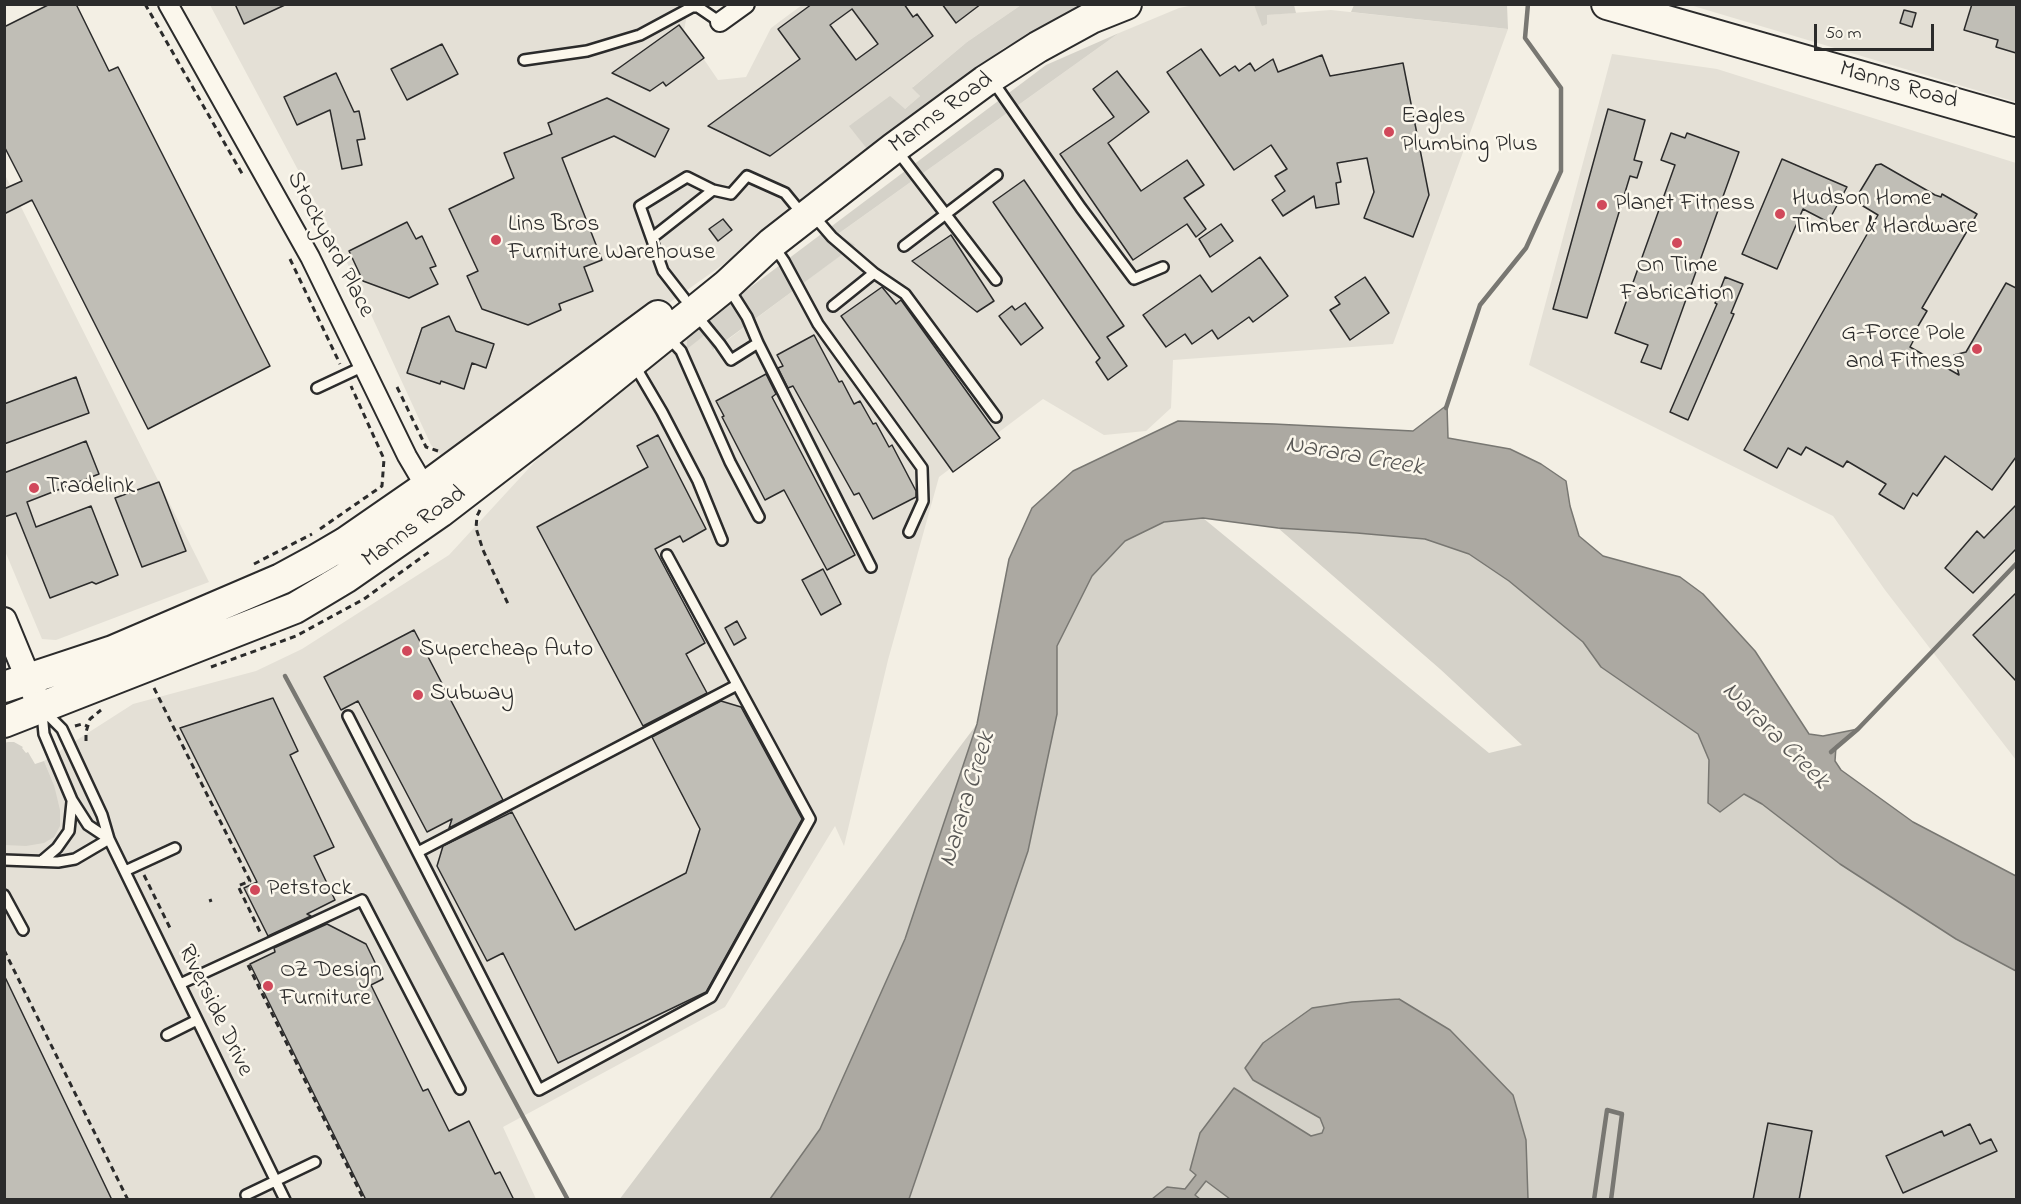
<!DOCTYPE html>
<style>
body{margin:0}
#map{position:relative;width:2021px;height:1204px;overflow:hidden;background:#f3efe4;font-family:"Indie Flower",sans-serif}
canvas{display:block}
.frame{position:absolute;inset:0;border:6px solid #2b2b2b;pointer-events:none}
.scale{position:absolute;left:1814px;top:24px;width:120px;height:27px;box-sizing:border-box;border:3px solid #2b2b2b;border-top:0;padding-left:8px;font-size:18px;line-height:21px;white-space:nowrap;color:#2b2b2b;-webkit-text-stroke:4px #fbf7ec;paint-order:stroke}
</style>
<div id="map">
<canvas width="2021" height="1204"></canvas>
<div class="frame"></div>
<div class="scale">50 m</div>
</div>
<script>
const context = document.querySelector('canvas').getContext('2d');
context.lineJoin = 'round';
function paint(path, color) { context.fillStyle = color; context.fill(path, 'evenodd'); }
const poly = rows => new Path2D(rows.map(r => 'M' + r).join(''));
function trace(path, color, width, dash) { context.strokeStyle = color; context.lineWidth = width; context.lineCap = dash ? 'butt' : 'round'; context.setLineDash(dash || []); context.stroke(path); }
function label(font, color, halo, rows, align = 'center') {
  context.font = font + ' "Indie Flower",sans-serif'; context.lineWidth = 5; context.setLineDash([]); context.textBaseline = 'middle'; context.strokeStyle = halo; context.fillStyle = color; for (const [text, x, y, turn = 0] of rows) {
    context.save(); context.translate(x, y); context.rotate((+turn || 0) * Math.PI / 180); context.textAlign = isNaN(turn) ? turn : align; if (halo) context.strokeText(text, 0, 0); context.fillText(text, 0, 0); context.restore();
  }
}
paint(poly([
 [1199,4,1254,5,1263,25,1266,15,1331,10,1508,29,1393,344,1173,360,1171,408,1146,431,1104,435,1043,399,939,477,888,660,844,846,835,826,725,1007,503,1127,536,1199,5,1199,4,843,54,785,44,761,133,704,256,671,302,649,449,555,600,391,687,335,687,348,705,335,714,350,854,245,838,234,1119,33,1179,8],
 [210,5,689,5,684,30,718,80,746,77,771,28,802,5,1021,5,967,42,913,87,920,96,905,109,850,125,867,149,804,207,652,315,451,465,431,445,345,258],
 [1690,5,2016,5,2016,102],
 [1612,54,1717,69,2016,163,2016,760,1885,590,1833,516,1529,365],
 [4,173,209,582,56,640,42,639,5,551]
]), '#e4e0d6');
paint(poly([
 [1021,5,1088,5,1004,48,867,149,849,126,890,96,905,109,920,96,912,88,967,42],
 [1254,5,1294,5,1296,13,1267,15,1267,24,1262,26],
 [1354,5,1507,5,1508,29,1351,12],
 [1119,33,838,234,855,245,713,350,705,335,687,349,687,335,1046,65],
 [1203,518,1489,753,1522,745,1440,669,1278,528,1357,533,1425,539,1469,554,1509,581,1583,642,1601,667,1698,734,1709,760,1708,803,1721,812,1744,794,1762,804,1840,864,1956,939,2016,971,2016,1199,909,1200,1028,851,1057,714,1057,646,1092,576,1125,541,1164,522],
 [977,724,905,939,820,1129,770,1199,619,1200],
 [8,742,14,742,23,747,22,748,26,753,28,752,35,764,44,761,54,785,60,810,60,826,54,837,44,843,26,846,5,845,4,743]
]), '#d5d2c9');
const water = poly([
 [1447,405,1448,438,1510,449,1541,464,1566,481,1570,506,1579,536,1603,556,1680,577,1703,594,1755,651,1809,734,1823,736,1858,729,1836,746,1835,761,1841,770,1913,822,2016,876,2016,971,1956,939,1840,864,1762,804,1744,794,1720,812,1708,803,1709,760,1698,734,1601,667,1583,642,1509,581,1469,554,1425,539,1357,533,1278,528,1203,518,1164,522,1125,541,1092,576,1057,646,1057,714,1028,851,909,1199,770,1199,820,1129,905,939,977,724,1009,559,1032,508,1073,471,1178,421,1274,424,1413,431,1447,405],
 [1399,999,1450,1030,1513,1095,1526,1140,1528,1199,1230,1199,1206,1181,1195,1195,1200,1199,1152,1199,1167,1187,1185,1189,1196,1175,1190,1170,1200,1133,1234,1088,1311,1136,1322,1133,1324,1128,1320,1118,1253,1080,1245,1068,1263,1043,1312,1008,1352,1002,1399,999]
]);
paint(water, '#aca9a2');
trace(water, '#787772', 1.5);
trace(poly([
 [1446,408,1480,305,1526,248,1561,171,1561,88,1525,38,1528,4],
 [285,676,568,1200],
 [1831,752,1858,729,2016,564],
 [1594,1200,1607,1110,1622,1114,1611,1200]
]), '#787772', 4.5);
const building = poly([
 [50,4,76,4,109,71,118,67,270,366,148,429,32,200,4,214,4,189,22,181,4,146,4,27,50,4],
 [235,4,287,4,244,24,235,4],
 [812,4,904,4,913,17,917,14,933,36,770,156,708,126,800,59,778,29,812,4],
 [852,9,878,44,856,60,830,25,852,9],
 [942,4,981,4,956,23,942,4],
 [1972,4,2016,4,2016,53,1996,47,1998,40,1964,30,1972,4],
 [1904,10,1916,13,1912,27,1900,23,1904,10],
 [679,25,704,58,666,86,663,82,650,91,612,73,679,25],
 [442,44,458,74,407,100,391,69,442,44],
 [1201,49,1220,76,1235,66,1239,71,1250,63,1255,71,1273,59,1278,72,1322,55,1330,76,1403,63,1429,195,1413,237,1364,218,1374,192,1367,158,1337,163,1341,182,1336,183,1339,204,1316,208,1314,196,1283,216,1272,200,1285,191,1275,176,1287,169,1271,145,1234,170,1167,72,1201,49],
 [1117,71,1149,112,1108,143,1141,191,1187,160,1204,185,1184,198,1206,229,1196,237,1187,224,1133,260,1060,154,1114,117,1093,89,1117,71],
 [336,73,354,112,359,111,365,139,357,140,362,165,342,169,330,110,297,125,284,97,336,73],
 [607,98,669,129,655,157,614,136,562,158,602,260,584,267,593,291,559,304,561,310,528,325,482,309,467,276,478,271,449,209,514,178,504,153,552,134,548,123,607,98],
 [1608,109,1645,120,1634,160,1642,162,1637,178,1630,176,1587,318,1553,309,1608,109],
 [1671,133,1685,138,1687,133,1739,152,1661,369,1641,362,1648,345,1615,333,1675,165,1661,160,1671,133],
 [1782,159,1847,187,1828,222,1803,209,1777,269,1742,254,1782,159],
 [1881,164,1935,195,1941,197,1942,194,1977,214,1922,308,1927,311,1914,333,1917,334,1910,347,1959,375,1954,355,1966,352,2006,283,2016,288,2016,457,1992,490,1945,456,1917,496,1913,493,1904,509,1879,494,1886,484,1847,461,1843,467,1806,447,1801,455,1788,448,1777,468,1744,450,1878,215,1858,203,1856,198,1876,165,1881,164],
 [1024,180,1124,326,1107,337,1127,366,1108,380,1096,362,1100,358,993,202,1024,180],
 [723,219,732,230,718,241,709,229,723,219],
 [407,222,416,239,422,236,436,266,430,268,438,284,409,298,363,281,349,251,407,222],
 [1221,224,1233,241,1210,257,1199,239,1221,224],
 [951,235,994,301,977,312,912,261,951,235],
 [1260,257,1288,296,1253,322,1249,317,1218,339,1212,330,1192,344,1185,334,1166,347,1143,315,1200,275,1212,292,1260,257],
 [1365,277,1389,313,1350,340,1330,310,1340,304,1335,297,1365,277],
 [1725,277,1743,284,1731,313,1734,314,1688,420,1670,412,1717,304,1715,303,1725,277],
 [882,287,896,304,901,300,1000,438,953,472,841,316,882,287],
 [1025,303,1043,328,1021,345,999,316,1012,306,1015,310,1025,303],
 [449,316,456,331,494,344,486,368,472,363,464,389,441,381,440,384,407,373,422,328,449,316],
 [814,335,839,382,842,381,854,404,860,401,873,424,876,423,889,447,892,445,916,491,916,497,873,519,859,493,854,495,793,386,788,388,778,368,783,366,777,355,814,335],
 [766,374,776,394,772,397,855,555,827,570,784,490,765,500,722,417,724,416,716,401,766,374],
 [76,377,89,413,4,444,4,404,76,377],
 [658,435,706,529,683,542,680,536,655,549,705,643,686,654,707,693,643,726,537,527,648,467,637,446,658,435],
 [86,441,99,474,27,502,36,527,91,506,118,575,96,584,92,582,50,598,16,513,4,517,4,473,86,441],
 [159,482,186,551,142,567,115,498,159,482],
 [2016,505,2016,549,1973,593,1945,568,1977,531,1984,538,2016,505],
 [823,569,841,604,821,615,802,580,823,569],
 [2016,593,2016,681,1973,635,2016,593],
 [737,621,746,638,734,645,725,628,737,621],
 [414,630,503,800,449,828,452,819,427,832,358,701,341,710,324,677,414,630],
 [273,698,298,751,290,755,334,847,314,856,335,900,307,914,311,916,268,936,244,888,257,882,180,728,273,698],
 [721,701,741,707,802,819,706,992,558,1063,503,953,487,961,437,866,443,846,512,812,575,930,686,873,700,829,652,737,721,701],
 [327,924,366,944,383,979,371,985,423,1091,428,1089,449,1131,469,1121,495,1174,500,1172,514,1200,366,1200,250,964,275,952,274,948,327,924],
 [4,975,112,1200,4,1200,4,975],
 [1768,1123,1812,1131,1799,1200,1753,1200,1768,1123],
 [1970,1124,1980,1144,1991,1139,1997,1151,1903,1193,1886,1156,1942,1131,1944,1136,1970,1124]
]);
paint(building, '#c0beb6');
trace(building, '#2b2b2b', 1.5);
const service = poly([
 [524,60,587,51,640,35,692,7,698,7,720,22],
 [992,80,1081,208,1134,279,1163,267],
 [898,152,996,280],
 [713,190,731,194,747,176,785,193,803,215],
 [813,215,832,237,874,273,833,306],
 [652,238,713,190,687,177,640,206,663,271,684,298],
 [904,246,997,175],
 [775,248,784,261,818,324,922,468,923,501,909,532],
 [874,273,905,294,996,417],
 [728,287,747,317,758,343,871,567],
 [697,316,720,344,731,360,758,343],
 [669,338,681,351,730,462,759,517],
 [635,366,662,412,698,481,722,540],
 [317,388,364,366],
 [45,712,62,729,102,815,109,839,285,1200],
 [42,713,44,734,72,800,88,825,109,839],
 [348,716,539,1090,711,997,810,819,667,555],
 [418,852,737,685],
 [4,860,58,862,75,859,109,839],
 [43,860,57,848,69,831,72,802],
 [125,871,175,848],
 [4,895,23,930],
 [180,984,362,900,460,1089],
 [167,1035,197,1020],
 [246,1195,315,1162]
]);
const minor = poly([
 [168,4,310,257,407,456,430,495],
 [720,22,745,4]
]);
const tertiary = poly([
 [4,620,35,695]
]);
const primary = poly([
 [1607,4,2016,121],
 [4,687,113,651,281,579,316,560,345,543,426,487,658,316],
 [4,722,295,608,345,578,440,512,570,412,727,285,772,243,894,148,985,81,1038,47,1091,18,1126,4]
]);
trace(service, '#2b2b2b', 14);
trace(minor, '#2b2b2b', 22);
trace(tertiary, '#2b2b2b', 28);
trace(primary, '#2b2b2b', 34);
trace(poly([
 [145,4,244,177],
 [290,259,340,364],
 [397,387,426,447,438,451],
 [480,510,477,516,476,528,483,550,509,606],
 [320,529,382,486,384,459,351,386],
 [254,564,312,534],
 [211,667,296,636,364,599,429,552],
 [154,688,250,881,238,886,261,934],
 [75,726,82,724,87,726],
 [86,741,86,732,90,719,101,710],
 [144,875,170,928,167,929],
 [210,899,211,902],
 [4,950,128,1200],
 [248,965,364,1200]
]), '#2b2b2b', 3, [6, 4.5]);
trace(service, '#fbf7ec', 9);
trace(minor, '#fbf7ec', 18);
trace(tertiary, '#fbf7ec', 24);
trace(primary, '#fbf7ec', 30);
for (const [x, y, r, color] of [
 [1389,132,6,"#d1495b"],
 [1602,205,6,"#d1495b"],
 [1780,214,6,"#d1495b"],
 [496,240,6,"#d1495b"],
 [1677,243,6,"#d1495b"],
 [1977,349,6,"#d1495b"],
 [34,488,6,"#d1495b"],
 [407,651,6,"#d1495b"],
 [418,695,6,"#d1495b"],
 [255,890,6,"#d1495b"],
 [268,986,6,"#d1495b"]
]) { const dot = new Path2D(); dot.arc(x, y, r, 0, 2 * Math.PI); context.fillStyle = color; context.fill(dot); trace(dot, '#fbf7ec', 2); }
label('24px', '#2b2b2b', '#fbf7ec', [
 ["Manns Road",1898,87,16],
 ["Manns Road",942,114,-36],
 ["Stockyard Place",329,245,62],
 ["Manns Road",415,528,-36],
 ["Riverside Drive",214,1011,64]
]);
label('24px', '#2b2b2b', '#fbf7ec', [
 ["Eagles",1401,118],
 ["Plumbing Plus",1401,146],
 ["Hudson Home",1792,200],
 ["Timber & Hardware",1792,228],
 ["Planet Fitness",1614,205],
 ["Lins Bros",508,226],
 ["Furniture Warehouse",508,254],
 ["On Time",1677,267,"center"],
 ["Fabrication",1677,295,"center"],
 ["G-Force Pole",1965,335,"right"],
 ["and Fitness",1965,363,"right"],
 ["Tradelink",46,488],
 ["Supercheap Auto",419,651],
 ["Subway",430,695],
 ["Petstock",267,890],
 ["OZ Design",280,972],
 ["Furniture",280,1000]
], 'left');
label('italic 26px', '#585755', '#fbf7ec', [
 ["Narara Creek",1354,458,10],
 ["Narara Creek",1774,737,45],
 ["Narara Creek",969,800,-73]
]);
</script>
